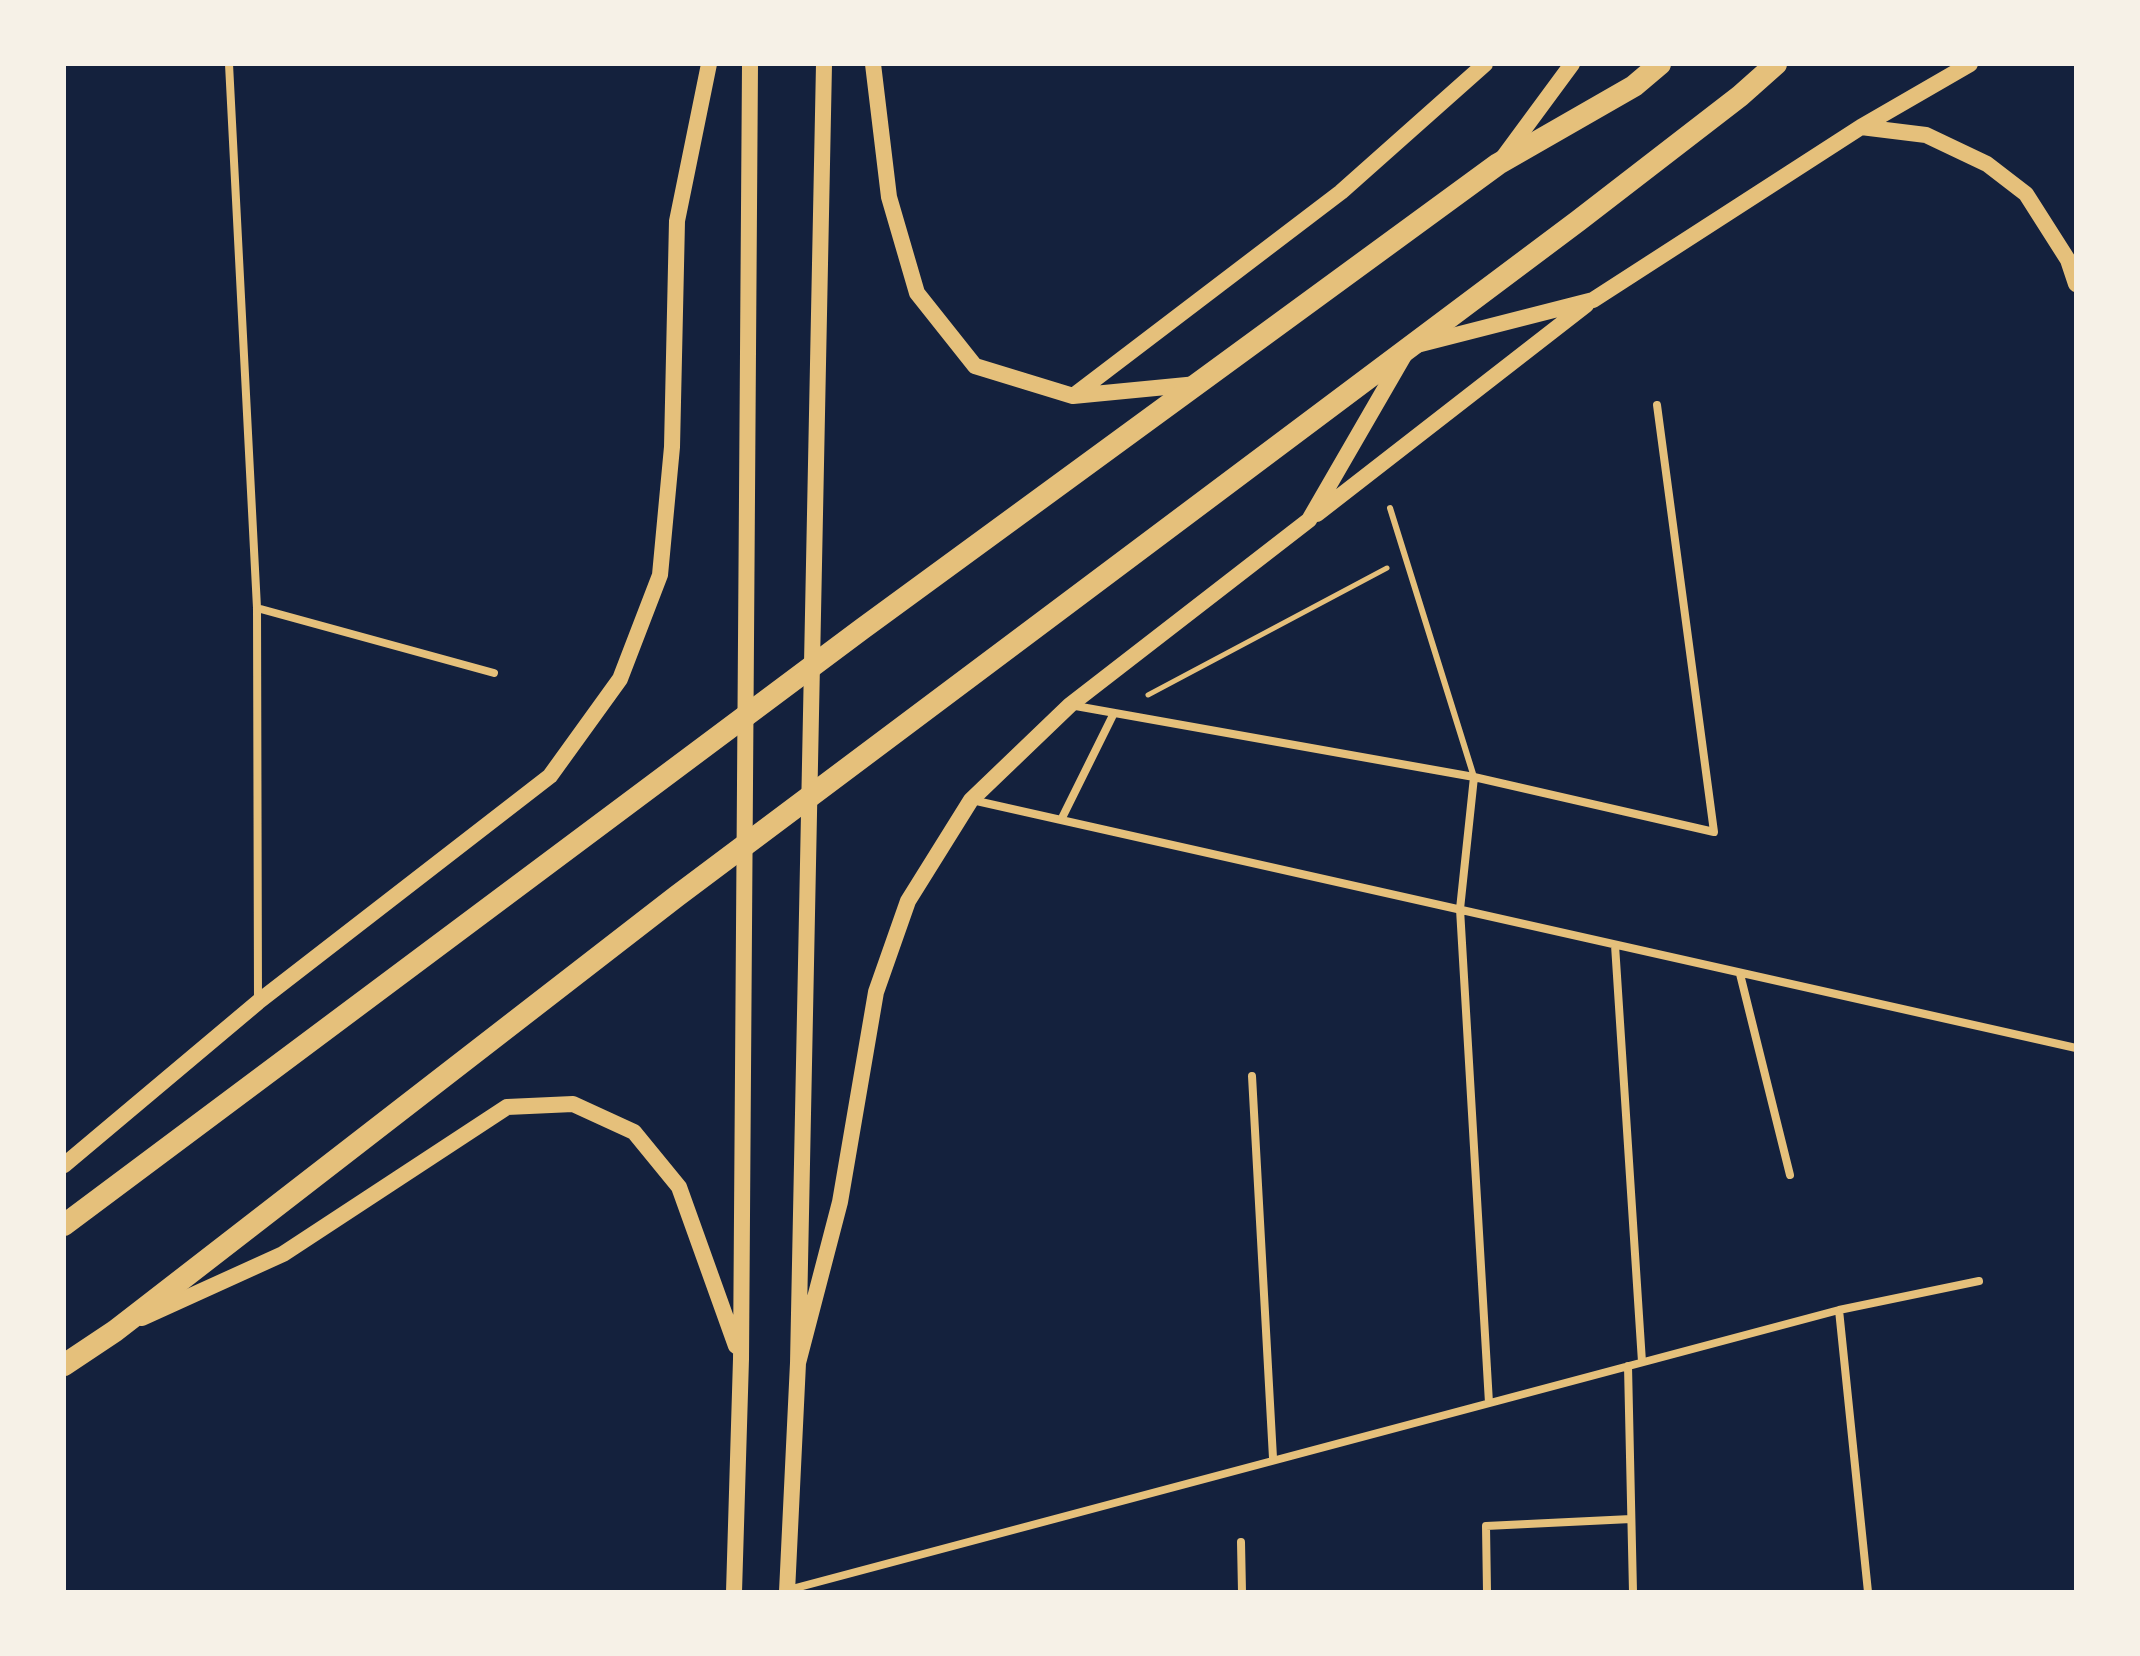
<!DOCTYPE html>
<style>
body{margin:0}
#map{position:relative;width:2140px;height:1656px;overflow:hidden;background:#14213d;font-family:Jost,sans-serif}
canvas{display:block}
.frame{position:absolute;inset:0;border:66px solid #f6f1e7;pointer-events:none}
</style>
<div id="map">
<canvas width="2140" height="1656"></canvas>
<div class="frame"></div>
</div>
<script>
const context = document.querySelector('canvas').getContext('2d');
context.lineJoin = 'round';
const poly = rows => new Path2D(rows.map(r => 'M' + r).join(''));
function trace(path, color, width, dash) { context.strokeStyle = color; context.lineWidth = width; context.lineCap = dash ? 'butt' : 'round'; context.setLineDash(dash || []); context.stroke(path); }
trace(poly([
 [1148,695,1387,568]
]), '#e5c07b', 5);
trace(poly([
 [1390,508,1474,777]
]), '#e5c07b', 6);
trace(poly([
 [229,64,257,608,258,1002],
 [257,608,494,673],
 [1070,705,1474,777,1714,832,1657,405],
 [1474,777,1460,909,1489,1403],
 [972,800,2076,1048],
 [1061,820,1114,713],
 [1615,945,1642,1362],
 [1740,974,1790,1175],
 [1252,1076,1273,1458],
 [1839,1310,1868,1592],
 [1628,1366,1633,1592],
 [1241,1542,1242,1592],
 [788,1590,1839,1310,1979,1281],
 [1487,1592,1486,1526,1631,1519]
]), '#e5c07b', 8);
trace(poly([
 [873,64,889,197,917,293,975,366,1073,396,1197,384],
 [1861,127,1970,64],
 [1502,159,1572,64],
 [1073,396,1341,192,1485,64],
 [1317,514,1586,305],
 [64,1165,258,1002,550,776,620,679,660,575,672,447,677,221,709,64],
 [142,1318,283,1254,507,1107,573,1104,634,1132,679,1187,736,1346],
 [798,1363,840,1202,876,992,908,901,971,800,1070,705,1309,520,1409,347,1593,300,1861,127,1926,135,1987,164,2026,194,2068,260,2076,284],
 [734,1592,741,1359,750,64],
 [787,1592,798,1363,824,64]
]), '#e5c07b', 16);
trace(poly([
 [64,1225,862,629,1498,164,1634,86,1660,64],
 [64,1365,115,1331,677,896,1578,221,1740,96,1776,64]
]), '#e5c07b', 22);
</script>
